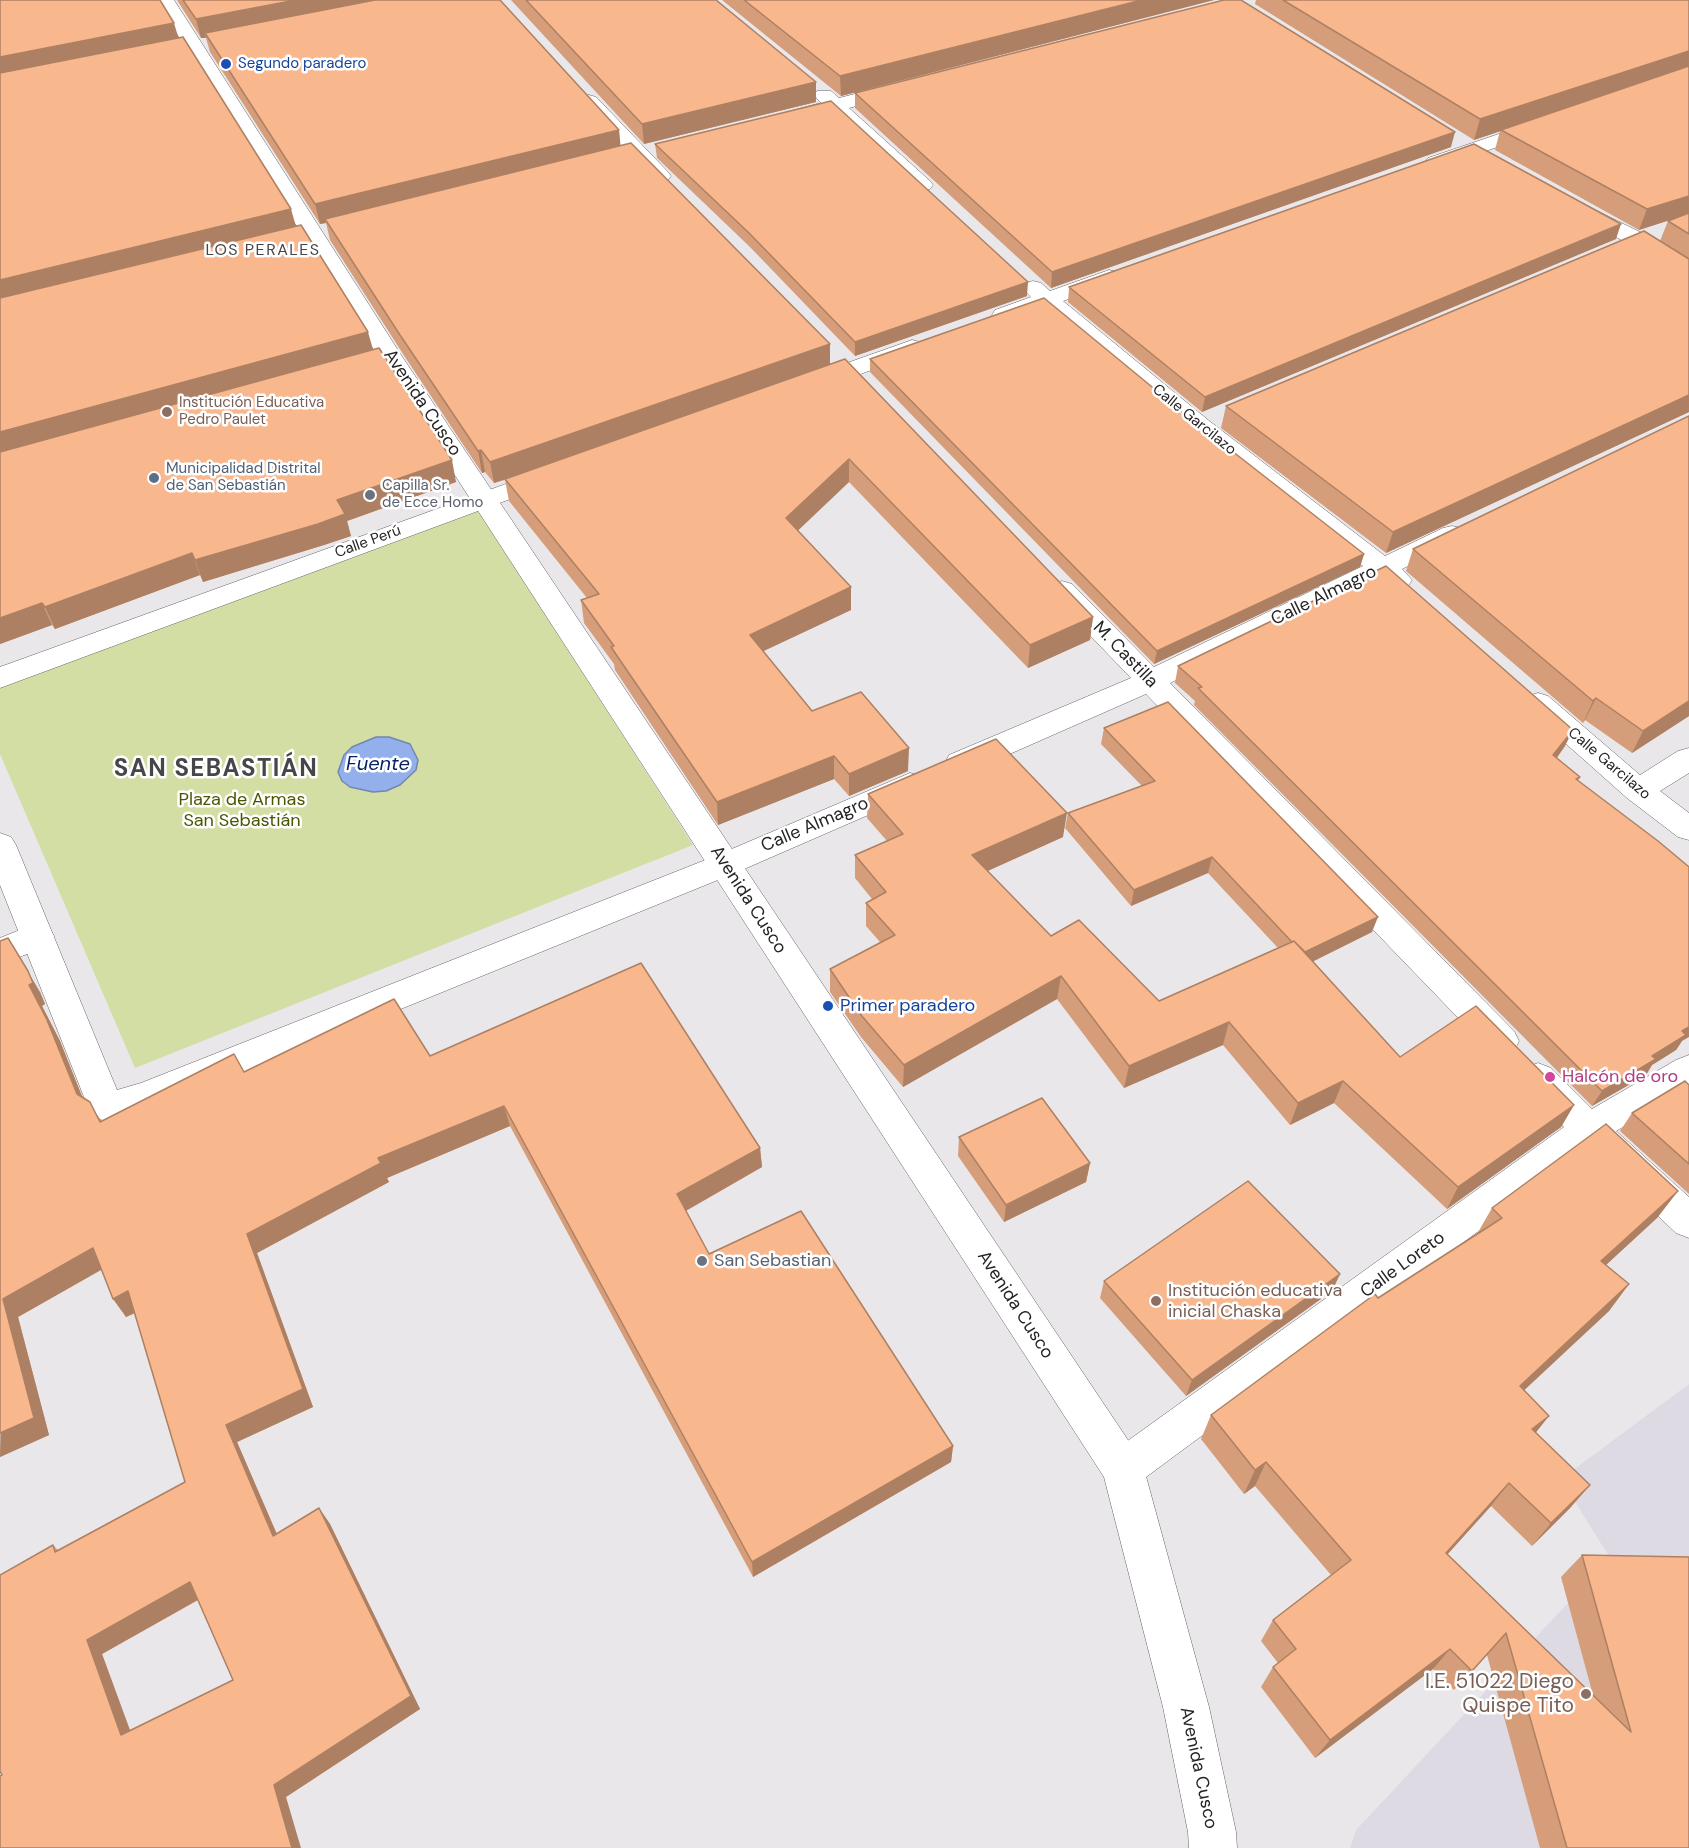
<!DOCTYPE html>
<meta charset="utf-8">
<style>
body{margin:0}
canvas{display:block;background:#e9e7ea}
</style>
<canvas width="1689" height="1848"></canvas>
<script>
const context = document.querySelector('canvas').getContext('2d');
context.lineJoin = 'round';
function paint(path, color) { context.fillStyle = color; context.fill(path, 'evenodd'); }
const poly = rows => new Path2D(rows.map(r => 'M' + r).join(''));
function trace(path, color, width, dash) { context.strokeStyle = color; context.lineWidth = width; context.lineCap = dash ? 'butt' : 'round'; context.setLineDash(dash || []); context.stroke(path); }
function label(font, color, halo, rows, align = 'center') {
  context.font = font + ' "DM Sans",sans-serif'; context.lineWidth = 5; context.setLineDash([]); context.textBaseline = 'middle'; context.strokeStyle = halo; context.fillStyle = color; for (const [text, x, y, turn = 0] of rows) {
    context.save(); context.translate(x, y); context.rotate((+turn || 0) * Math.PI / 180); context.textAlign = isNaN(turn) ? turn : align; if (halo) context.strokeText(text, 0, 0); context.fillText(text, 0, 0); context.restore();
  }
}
paint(poly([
 [1689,1384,1689,1848,1350,1848,1356,1830,1610,1558,1561,1479]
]), '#dedae4');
paint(poly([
 [479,511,693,845,135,1068,0,754,0,686]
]), '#d3dea4');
const water = poly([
 [376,737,389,737,410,744,418,760,416,770,400,785,386,791,373,792,350,787,342,781,338,772,344,755,352,747,376,737]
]);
paint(water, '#93b0ed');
trace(water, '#7286b1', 1.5);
const pedestrian = poly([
 [37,923,49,927,54,936,49,945,0,965,0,938,37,923]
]);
const minor = poly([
 [898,83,905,85,908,89,905,93,849,108,930,181,933,185,930,189,923,191,916,189,831,112,794,122,787,120,784,116,787,112,821,103,814,95,817,91,831,91,839,98,898,83],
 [589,95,596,97,668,172,671,176,668,180,661,182,654,180,582,105,579,101,582,97,589,95],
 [1540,120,1547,122,1550,126,1547,130,1442,166,1428,166,1425,162,1428,158,1540,120],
 [1579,202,1646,235,1689,263,1689,280,1681,278,1630,245,1572,212,1568,208,1572,204,1579,202],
 [1109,270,1117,272,1120,277,1117,282,1063,301,1208,420,1385,556,1443,528,1452,526,1461,528,1465,534,1461,540,1402,569,1412,580,1408,586,1398,589,1388,586,1380,580,1170,683,1514,1031,1519,1041,1514,1051,1502,1055,1490,1051,1146,694,971,771,960,774,949,771,945,763,949,755,1131,678,1052,596,1048,590,1052,584,1062,581,1072,584,1154,667,1363,566,1190,430,1044,308,1003,322,995,320,992,315,995,310,1031,297,1022,288,1025,283,1033,281,1041,283,1050,291,1109,270],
 [912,340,920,342,924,347,920,352,820,389,811,391,802,389,799,384,802,379,912,340],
 [550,468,559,471,563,476,559,481,0,688,0,667,550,468],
 [1538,693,1548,696,1640,775,1678,751,1689,748,1689,773,1660,791,1689,813,1689,840,1678,837,1627,798,1528,710,1523,703,1528,696,1538,693],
 [910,773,921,776,925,784,921,792,735,873,160,1107,109,1122,96,1118,86,1102,0,885,0,833,11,837,16,845,117,1090,141,1083,713,857,910,773],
 [1689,1055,1689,1088,1616,1131,1689,1197,1689,1238,1676,1233,1588,1150,1138,1483,1123,1489,1108,1483,1102,1469,1108,1455,1564,1127,1525,1088,1520,1078,1525,1068,1538,1063,1551,1068,1592,1109,1676,1060,1689,1055]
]);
const tertiary = poly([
 [156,0,174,0,403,358,1138,1455,1144,1469,1209,1707,1236,1832,1237,1848,1189,1848,1188,1832,1163,1707,1104,1477,379,358,156,0]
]);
trace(pedestrian, '#656467', 1);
trace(minor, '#656467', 1);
trace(tertiary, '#656467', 1);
paint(pedestrian, '#fff');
paint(minor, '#fff');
paint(tertiary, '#fff');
paint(poly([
 [0,0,179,38,373,350,456,482,347,521,351,536,324,545,203,582,200,575,55,629,52,625,0,644],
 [177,0,500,0,619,130,620,146,830,344,830,365,1093,617,1090,640,1028,668,849,482,798,530,851,610,763,651,812,711,908,771,849,796,834,779,718,825,615,670,614,664,584,623,581,600,587,598,509,501,505,480,494,483,485,472,482,473,405,357,330,240,326,223,320,224,210,52,206,38,201,38],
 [511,0,716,0,816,82,816,102,644,144],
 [722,0,1214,0,841,96],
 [1256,0,1689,0,1689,412,1386,553,1221,428,1226,406,1660,241,1668,221,1675,218,1639,230,1495,150,1500,131,1474,140,1255,4],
 [855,93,1451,147,1051,288,855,108],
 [655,144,1027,296,855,356,750,247,657,158],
 [1616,239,1202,412,1068,302,1069,287],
 [870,359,1364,554,1360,567,1154,664,870,372],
 [1689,416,1689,716,1632,753,1585,720,1583,723,1406,571,1413,549],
 [1178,666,1565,746,1557,758,1580,777,1578,781,1682,1041,1676,1050,1652,1065,1646,1075,1592,1106,1194,705,1195,701,1175,683],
 [1104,728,1372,932,1313,961,1400,1057,1574,1105,1561,1127,1447,1209,1334,1103,1290,1125,1223,1045,1124,1088,1057,999,903,1087,861,1037,830,992,830,969,880,942,866,926,866,903,872,899,855,878,855,855,887,841,867,818,868,794,1063,837,987,871,1051,936,1159,1001,1278,948,1208,873,1131,906,1065,828,1068,813,1142,786,1101,744],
 [40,992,45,1004,42,1006,60,1041,83,1098,102,1121,244,1072,430,1056,760,1148,762,1167,686,1211,709,1254,953,1446,951,1462,753,1577,510,1126,387,1178,389,1182,257,1253,313,1407,237,1442,277,1534,319,1508,330,1524,420,1709,286,1797,2,1775,53,1545,58,1550,185,1482,135,1313,126,1317,101,1270,18,1317,49,1435,0,1457],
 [198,1600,233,1680,130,1730,102,1654],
 [1689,1085,1689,1194,1620,1131,1632,1113],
 [959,1137,1090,1163,1086,1182,1004,1222,958,1156],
 [1678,1191,1657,1218,1606,1265,1629,1284,1609,1311,1524,1390,1536,1433,1590,1485,1570,1508,1532,1546,1491,1506,1447,1554,1593,1695,1561,1577,1582,1555,1689,1848,1540,1848,1487,1655,1454,1690,1433,1669,1315,1758,1261,1687,1273,1667,1278,1663,1261,1641,1273,1620,1331,1575,1255,1486,1244,1494,1201,1439,1211,1415,1477,1234,1492,1208],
 [1340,1274,1332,1291,1186,1396,1100,1298,1104,1281]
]), '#d59d79');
paint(poly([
 [296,0,398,0,205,33,206,38,201,38,196,19],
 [1142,0,1214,0,841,96,840,76],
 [174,23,180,43,0,78,0,57],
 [1689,51,1689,68,1474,140,1480,119],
 [816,82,816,102,644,144,642,124],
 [619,130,621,150,325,219,326,223,320,224,315,204],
 [1455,132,1451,147,1051,288,1052,272],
 [1689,196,1689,214,1639,230,1647,209],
 [291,209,297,230,0,304,0,280],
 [1621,224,1616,239,1202,412,1205,397],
 [1028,282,1027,296,855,356,855,342],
 [368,332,374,353,0,457,0,432],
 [830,344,830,365,494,483,490,462],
 [1689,395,1689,412,1386,553,1393,532],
 [481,450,485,472,482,473,478,451],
 [849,459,849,482,787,541,786,518],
 [452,460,456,482,347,521,351,536,324,545,203,582,195,560,337,500],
 [192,553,200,575,55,629,45,607],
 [1364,554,1360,567,1154,664,1157,651],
 [851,587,851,610,751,657,750,635],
 [42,603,52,625,0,644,0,618],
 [1093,617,1090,640,1028,668,1030,645],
 [1596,698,1585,720,1583,723,1593,701],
 [1689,701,1689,716,1632,753,1643,731],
 [1573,730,1565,746,1546,772,1553,755],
 [909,748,908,771,849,796,849,774],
 [834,756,834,779,718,825,717,802],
 [1067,813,1063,837,970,879,972,855],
 [1212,857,1208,873,1131,906,1134,890],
 [1378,917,1372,932,1298,969,1303,953],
 [8,938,40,992,45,1004,42,1006,60,1041,89,1115,77,1094],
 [1061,976,1057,999,903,1087,904,1065],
 [1229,1022,1223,1045,1124,1088,1129,1066],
 [1689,1027,1689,1037,1682,1041,1676,1050,1652,1065,1646,1075,1592,1106,1602,1091,1652,1056,1682,1031],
 [1343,1081,1334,1103,1290,1125,1298,1103],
 [1574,1105,1561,1127,1447,1209,1458,1187],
 [504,1106,510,1126,387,1178,389,1182,257,1253,313,1407,237,1442,284,1551,273,1536,226,1425,247,1234,378,1158],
 [760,1148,762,1167,680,1214,677,1194],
 [1090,1163,1086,1182,1004,1222,1006,1205],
 [1678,1191,1657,1218,1582,1287,1601,1261],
 [93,1248,106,1267,18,1317,49,1435,0,1457,3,1299],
 [1340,1274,1332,1291,1186,1396,1192,1380],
 [1629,1284,1609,1311,1502,1411,1520,1386],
 [128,1291,141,1310,126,1317,113,1299],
 [1549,1416,1530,1440,1532,1429],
 [953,1446,951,1462,753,1577,752,1562],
 [1266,1462,1255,1486,1244,1494,1255,1470],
 [1509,1483,1491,1506,1429,1575,1446,1553],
 [1590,1485,1570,1508,1532,1546,1551,1523],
 [319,1508,330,1524,420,1709,286,1797,301,1848,292,1848,274,1785],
 [190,1582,203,1597,102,1654,136,1747,121,1735,87,1640],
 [1450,1649,1433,1669,1315,1758,1330,1740]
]), '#ae8063');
const building = poly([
 [0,0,160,0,174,23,0,57,0,0],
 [183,0,296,0,196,19,183,0],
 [375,0,500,0,619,130,315,204,205,33,375,0],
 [526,0,716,0,816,82,642,124,526,0],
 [744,0,1142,0,840,76,744,0],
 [1224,0,1241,0,1455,132,1052,272,855,93,1224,0],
 [1283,0,1689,0,1689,51,1480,119,1283,0],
 [183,37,291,209,0,280,0,73,183,37],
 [1689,66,1689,196,1647,209,1501,130,1689,66],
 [831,101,1028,282,855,342,749,233,655,144,831,101],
 [631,143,830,344,490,462,481,450,478,451,400,335,325,219,631,143],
 [1474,144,1621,224,1205,397,1069,287,1474,144],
 [1689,213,1689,234,1668,221,1689,213],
 [301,225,368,332,0,432,0,298,301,225],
 [1644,231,1689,259,1689,395,1393,532,1226,406,1644,231],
 [1044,298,1191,419,1364,554,1157,651,870,359,1044,298],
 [379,348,452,460,337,500,345,514,318,524,195,560,192,553,45,607,42,603,0,618,0,452,379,348],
 [845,359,1093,617,1030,645,849,459,786,518,851,587,750,635,812,711,861,692,909,748,849,774,834,756,717,802,611,647,614,646,581,600,599,594,505,479,845,359],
 [1689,416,1689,701,1643,731,1596,698,1593,701,1413,549,1689,416],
 [1386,566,1573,730,1553,755,1580,777,1576,779,1658,841,1689,867,1689,1027,1682,1031,1686,1035,1652,1056,1656,1059,1602,1091,1198,688,1202,687,1178,666,1386,566],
 [1168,702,1378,917,1305,952,1294,941,1292,942,1212,857,1134,890,1068,813,1155,781,1104,728,1168,702],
 [996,739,1067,813,972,855,1051,936,1079,920,1159,1001,1294,941,1400,1057,1476,1006,1574,1105,1458,1187,1343,1081,1298,1103,1229,1022,1129,1066,1061,976,904,1065,861,1015,830,969,895,935,866,903,886,892,855,855,903,834,868,794,996,739],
 [8,938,28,971,33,983,29,985,47,1020,77,1094,90,1102,100,1122,234,1054,244,1072,394,999,430,1056,641,963,760,1148,677,1194,709,1254,801,1211,953,1446,752,1562,504,1106,378,1158,381,1163,247,1234,303,1389,226,1425,273,1536,319,1508,411,1696,274,1785,292,1848,0,1848,0,1776,2,1775,0,1771,0,1575,53,1545,55,1552,185,1482,128,1291,113,1299,93,1248,3,1299,34,1418,0,1433,0,941,8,938],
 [190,1582,233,1680,121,1735,87,1640,190,1582],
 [1685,1081,1689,1085,1689,1164,1632,1113,1685,1081],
 [1042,1098,1090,1163,1006,1205,959,1137,1042,1098],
 [1606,1124,1678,1191,1601,1261,1629,1284,1520,1386,1549,1416,1532,1429,1590,1485,1551,1523,1509,1483,1446,1553,1631,1732,1582,1555,1689,1557,1689,1848,1567,1848,1506,1633,1472,1671,1450,1649,1330,1740,1273,1667,1296,1649,1273,1620,1351,1560,1266,1462,1255,1470,1211,1415,1375,1294,1378,1298,1502,1218,1492,1208,1606,1124],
 [1248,1181,1340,1274,1192,1380,1104,1281,1248,1181]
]);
paint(building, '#f8b78d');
trace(building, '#ae8063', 1.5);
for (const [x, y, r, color] of [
 [226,64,6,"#1a4fb4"],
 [167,412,6,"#8d6e63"],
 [154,478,6,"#5c6f8a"],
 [370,495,6,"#6b7280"],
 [828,1006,6,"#1a4fb4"],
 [1550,1077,6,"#d1479c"],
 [702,1261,6,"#6b7280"],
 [1156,1301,6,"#8d6e63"],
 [1586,1694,6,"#8d6e63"]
]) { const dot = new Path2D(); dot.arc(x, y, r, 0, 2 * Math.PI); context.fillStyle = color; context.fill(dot); trace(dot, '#fff', 2); }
label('15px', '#164399', '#fff', [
 ["Segundo paradero",238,64]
], 'left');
label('15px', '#785e54', '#fff', [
 ["Institución Educativa",179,403],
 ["Pedro Paulet",179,420]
], 'left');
label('15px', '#242425', '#fff', [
 ["Calle Garcilazo",1194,420,39],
 ["Calle Perú",368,542,-20],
 ["Calle Garcilazo",1609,764,40]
]);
label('15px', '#4e5e75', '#fff', [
 ["Municipalidad Distrital",166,469],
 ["de San Sebastián",166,486]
], 'left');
label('15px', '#5b616d', '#fff', [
 ["Capilla Sr.",382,486],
 ["de Ecce Homo",382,503]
], 'left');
context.letterSpacing = '1.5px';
label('16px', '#464548', '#fff', [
 ["LOS PERALES",263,251]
]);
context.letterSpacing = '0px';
label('18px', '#242425', '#fff', [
 ["Avenida Cusco",422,403,56],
 ["Calle Almagro",1324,596,-26],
 ["M. Castilla",1125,655,46],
 ["Calle Almagro",815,825,-23],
 ["Avenida Cusco",748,900,57],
 ["Calle Loreto",1403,1265,-36],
 ["Avenida Cusco",1015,1305,57],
 ["Avenida Cusco",1198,1768,78]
]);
label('18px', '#4b5500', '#fff', [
 ["Plaza de Armas",242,800],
 ["San Sebastián",242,821]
]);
label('18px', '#164399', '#fff', [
 ["Primer paradero",840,1006]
], 'left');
label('18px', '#b23c85', '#fff', [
 ["Halcón de oro",1562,1077]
], 'left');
label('18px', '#5b616d', '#fff', [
 ["San Sebastian",714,1261]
], 'left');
label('18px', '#785e54', '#fff', [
 ["Institución educativa",1168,1291],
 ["inicial Chaska",1168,1312]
], 'left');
label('italic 20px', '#092367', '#fff', [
 ["Fuente",378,765]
]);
label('21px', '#785e54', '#fff', [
 ["I.E. 51022 Diego",1574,1682],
 ["Quispe Tito",1574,1706]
], 'right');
context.letterSpacing = '1.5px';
label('bold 24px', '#464548', '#fff', [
 ["SAN SEBASTIÁN",216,770]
]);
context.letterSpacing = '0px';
</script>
